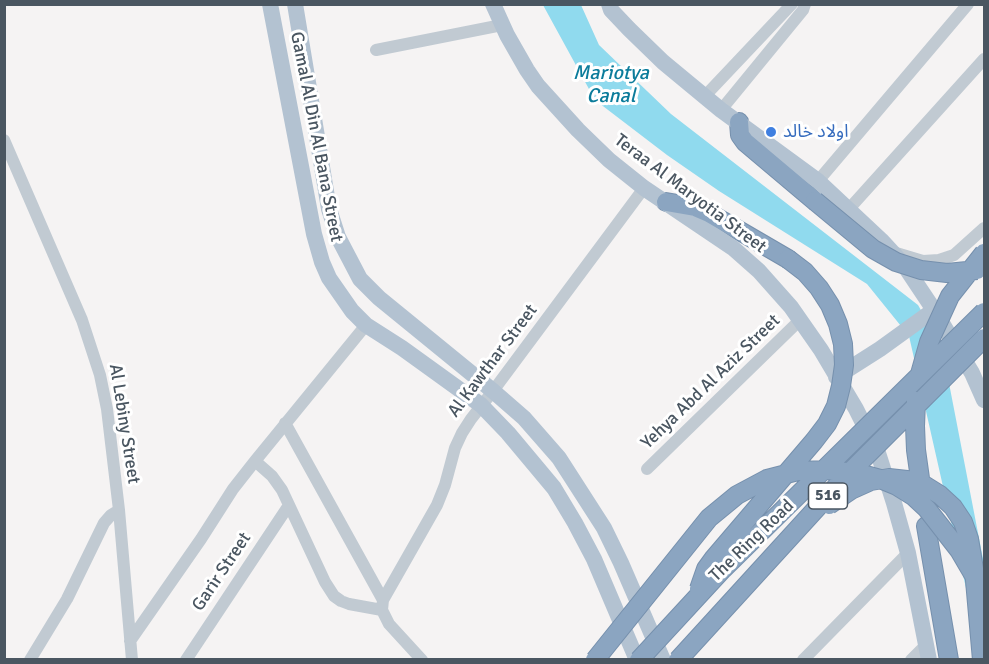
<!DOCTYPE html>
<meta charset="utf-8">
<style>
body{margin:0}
#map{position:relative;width:989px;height:664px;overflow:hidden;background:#f5f3f3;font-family:Signika,sans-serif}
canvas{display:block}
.frame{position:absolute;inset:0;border:6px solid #4a5661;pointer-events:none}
</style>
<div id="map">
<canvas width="989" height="664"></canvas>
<div class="frame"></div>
</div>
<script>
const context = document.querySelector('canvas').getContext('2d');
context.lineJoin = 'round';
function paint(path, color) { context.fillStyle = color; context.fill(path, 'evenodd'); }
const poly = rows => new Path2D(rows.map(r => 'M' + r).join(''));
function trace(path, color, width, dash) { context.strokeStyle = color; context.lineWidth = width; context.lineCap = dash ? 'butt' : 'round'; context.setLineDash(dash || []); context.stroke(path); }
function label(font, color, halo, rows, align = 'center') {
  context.font = font + ' Signika,"Noto Sans Arabic",sans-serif'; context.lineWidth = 6; context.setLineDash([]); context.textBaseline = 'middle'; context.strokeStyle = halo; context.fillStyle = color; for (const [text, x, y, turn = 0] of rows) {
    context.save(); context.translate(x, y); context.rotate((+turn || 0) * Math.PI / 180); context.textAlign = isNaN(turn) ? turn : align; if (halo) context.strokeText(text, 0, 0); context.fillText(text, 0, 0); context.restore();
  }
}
paint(poly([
 [543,5,581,5,599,45,671,114,918,305,942,347,984,564,984,659,982,659,909,336,867,284,719,191,667,155,595,100]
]), '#90daee');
const highway = poly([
 [739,122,740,135,745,142,815,201],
 [666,202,695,207,709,213,788,259],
 [926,526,949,660]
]);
trace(highway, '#7690ad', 20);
trace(poly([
 [376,50,502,25],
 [704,97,792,4],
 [721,110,803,10,805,4],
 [4,140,82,320,100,375,107,409,119,510,132,660],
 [818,181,968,4],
 [848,210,984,59],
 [893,252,923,261,939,260,954,255,984,228],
 [285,423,383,600],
 [255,461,272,476,282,490,325,582,334,596,341,601,349,604,382,610],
 [647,469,800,320],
 [130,641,201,539,233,489,255,461,366,325],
 [30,660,67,599,104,523,111,515,119,510],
 [186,660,289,505],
 [422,660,389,624,382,610,383,600,437,505,445,485,455,448,462,433,471,419,493,391,644,188],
 [803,660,908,553],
 [911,660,926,645]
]), '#c1cad2', 12);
trace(poly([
 [270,4,314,234,322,262,329,278,352,311,366,325,402,348,481,405,508,433,554,488,575,523,594,559,637,660],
 [295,4,329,209,338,237,360,279,379,298,493,391,524,418,559,458,604,528,621,563,663,660],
 [493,4,507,35,527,70,538,86,578,130,609,160,644,188,733,248,759,271,791,307,821,350,856,409,878,453,894,503,908,553,929,660],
 [609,4,611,10,629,29,663,62,721,110,818,181,881,240,904,265,934,310,972,373,984,400],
 [836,377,880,349,934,310]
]), '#b3c2d1', 16);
trace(highway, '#8ba5c1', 18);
const highwayBridge = poly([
 [815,201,873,249,896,262,921,270,947,273,977,270],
 [920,374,929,342,950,296,984,253],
 [916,401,915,426,916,450,922,493],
 [829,505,851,490,871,481,889,478,907,480,924,485,940,495,953,507,963,522,969,539,974,569,982,660],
 [699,589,706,569,714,558,814,441,827,424,836,406,841,386,844,365,843,344,838,324,830,305,819,288,805,272,788,259],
 [595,660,709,518,737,495,767,479,798,471,830,470,862,474,880,479,897,486,913,496,927,509,959,550,976,579,984,600],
 [639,660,723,569,984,312],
 [678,660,846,476,984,338]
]);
trace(highwayBridge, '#7690ad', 20, []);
trace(highwayBridge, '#8ba5c1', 18);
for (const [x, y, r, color] of [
 [771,132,6,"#3f7fe0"]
]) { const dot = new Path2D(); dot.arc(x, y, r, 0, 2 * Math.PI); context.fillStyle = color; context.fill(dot); trace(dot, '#fff', 2); }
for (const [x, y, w] of [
 [828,496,39]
]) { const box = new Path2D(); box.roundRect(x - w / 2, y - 13, w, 26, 4.5); context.fillStyle = '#fff'; context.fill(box); trace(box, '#4a5661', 1.5); }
label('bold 16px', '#4a5661', null, [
 ["516",828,496]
]);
label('18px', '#366cbe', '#fff', [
 ["اولاد خالد",783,132]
], 'left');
label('18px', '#4a5661', '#fff', [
 ["Gamal Al Din Al Bana Street",316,137,79],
 ["Teraa Al Maryotia Street",690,194,37],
 ["Al Kawthar Street",493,361,-53],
 ["Yehya Abd Al Aziz Street",711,382,-44],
 ["Al Lebiny Street",124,424,81],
 ["The Ring Road",752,541,-44],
 ["Garir Street",222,572,-56]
]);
label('italic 20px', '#0c7c9b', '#fff', [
 ["Mariotya",611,74],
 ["Canal",611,97]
]);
</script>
